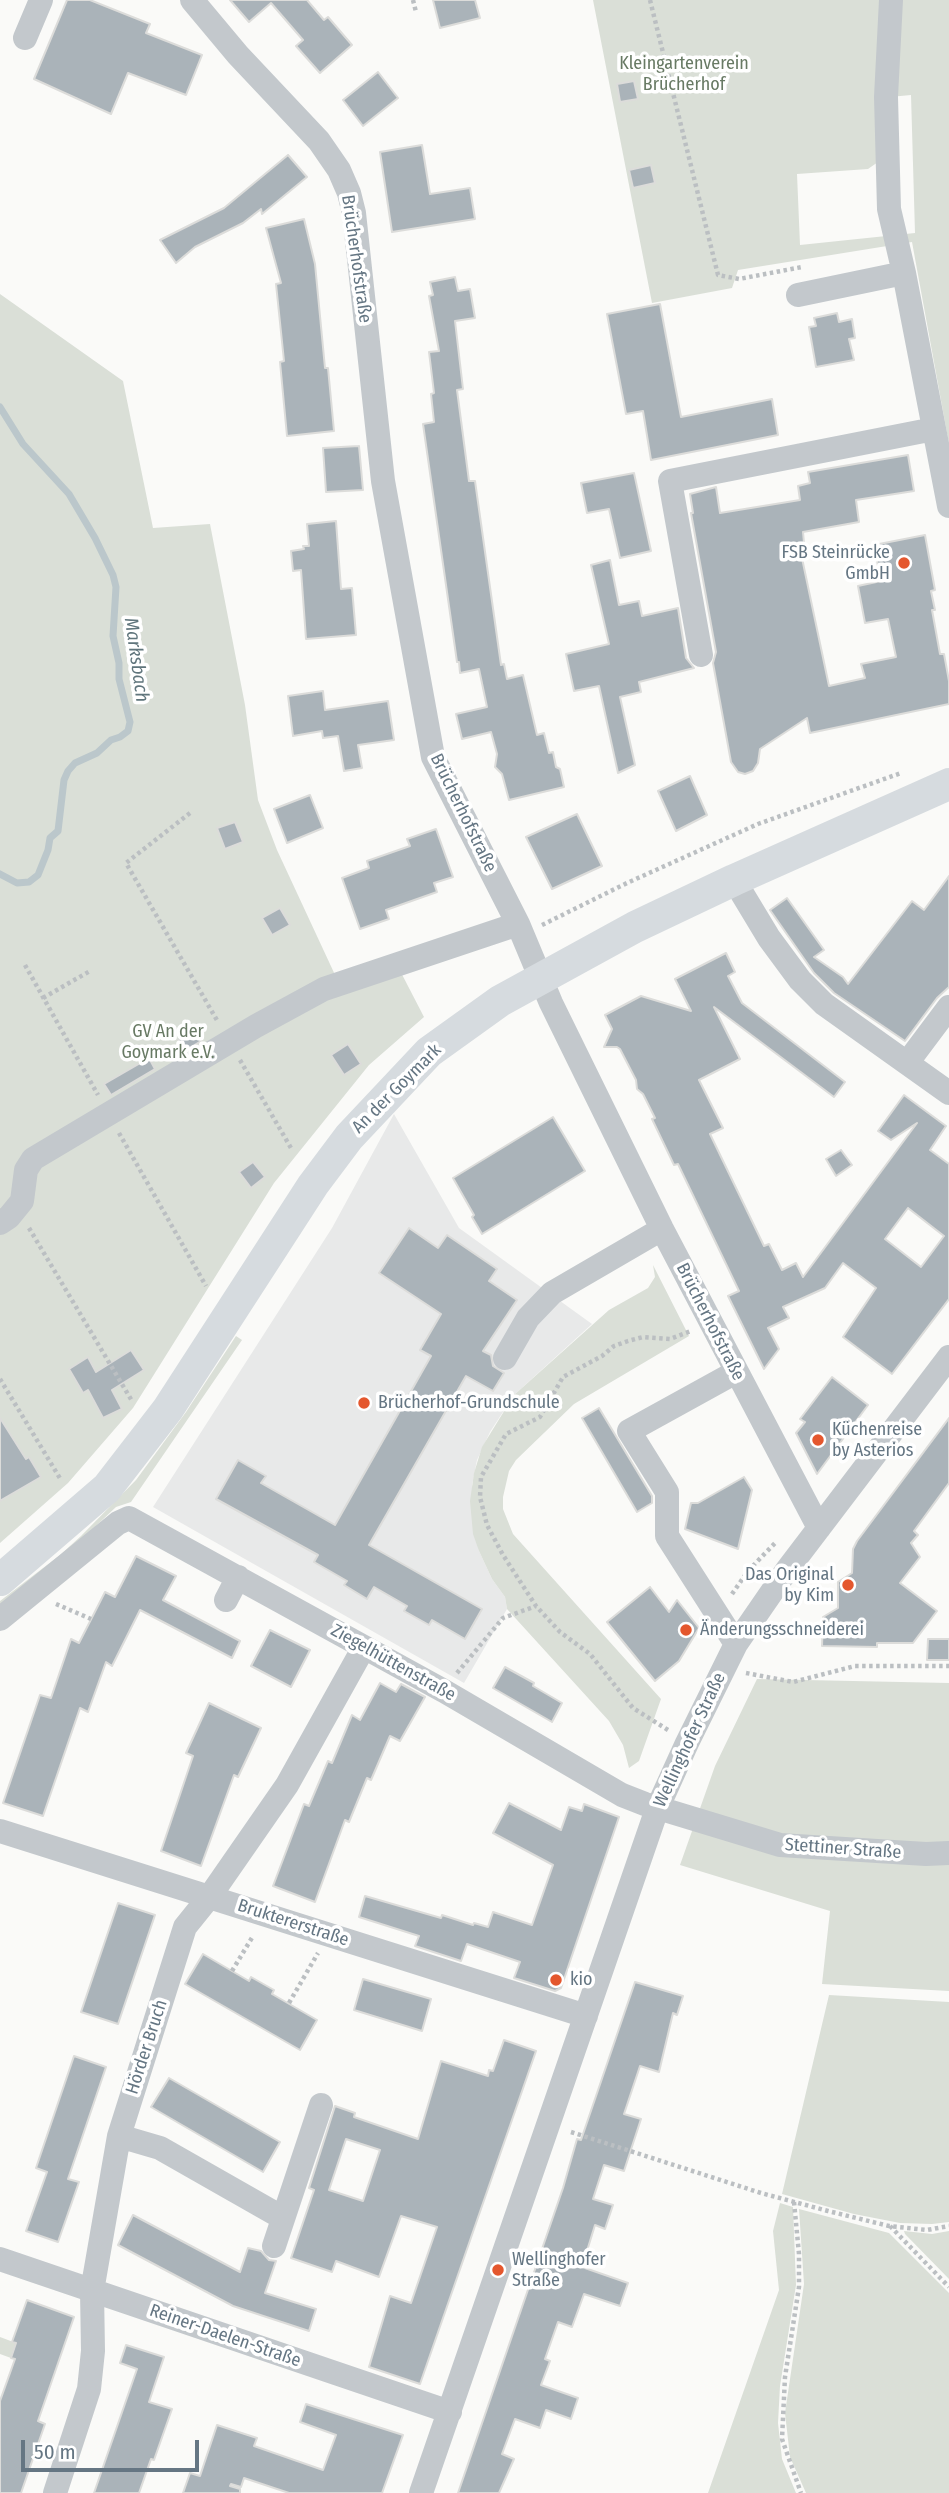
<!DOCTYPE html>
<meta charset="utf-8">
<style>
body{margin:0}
#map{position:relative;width:949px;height:2493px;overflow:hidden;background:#fafaf8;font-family:"Fira Sans Condensed",sans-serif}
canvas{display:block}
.scale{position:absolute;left:21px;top:2440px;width:178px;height:32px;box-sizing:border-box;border:4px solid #657683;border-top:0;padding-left:9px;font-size:21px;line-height:24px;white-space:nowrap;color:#657683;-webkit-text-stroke:5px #fff;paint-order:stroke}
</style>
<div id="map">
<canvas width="949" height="2493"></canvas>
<div class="scale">50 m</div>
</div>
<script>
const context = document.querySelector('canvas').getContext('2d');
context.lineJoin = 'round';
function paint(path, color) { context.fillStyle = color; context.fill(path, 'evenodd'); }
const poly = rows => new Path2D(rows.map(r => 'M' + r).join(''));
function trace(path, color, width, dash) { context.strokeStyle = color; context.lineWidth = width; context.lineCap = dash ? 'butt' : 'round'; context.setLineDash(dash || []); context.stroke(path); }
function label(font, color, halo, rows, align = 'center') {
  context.font = font + ' "Fira Sans Condensed",sans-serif'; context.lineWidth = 7; context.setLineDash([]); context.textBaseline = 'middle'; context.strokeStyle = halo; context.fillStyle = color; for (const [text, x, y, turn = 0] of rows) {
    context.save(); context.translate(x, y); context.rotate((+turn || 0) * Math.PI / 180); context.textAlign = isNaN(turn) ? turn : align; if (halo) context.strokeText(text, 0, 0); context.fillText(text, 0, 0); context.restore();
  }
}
paint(poly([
 [394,1114,459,1228,592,1324,514,1395,490,1432,477,1460,472,1485,479,1551,492,1579,505,1597,507,1609,464,1683,153,1507,332,1228]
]), '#e8e9e9');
paint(poly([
 [593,0,949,0,949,444,912,242,738,270,732,288,652,303],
 [911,95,915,233,800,245,797,174,868,169,878,162,879,98],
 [0,294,123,381,153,528,210,524,245,705,258,800,277,850,336,977,394,959,424,1017,369,1065,274,1183,133,1408,68,1483,0,1543],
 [653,1265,689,1336,574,1404,516,1460,509,1471,503,1497,503,1509,513,1534,661,1699,639,1761,629,1768,623,1745,609,1721,507,1609,505,1597,492,1579,479,1551,473,1534,470,1501,474,1473,482,1447,514,1395,609,1310,648,1288,655,1277],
 [236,1336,242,1340,131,1502,116,1507,63,1557,0,1606,0,1601,60,1555,81,1536,136,1480,186,1412],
 [757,1679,949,1683,949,1991,822,1984,830,1911,680,1865,715,1766],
 [829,1995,949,2002,949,2222,932,2224,900,2223,854,2214,782,2194],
 [780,2203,793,2207,796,2285,780,2386,778,2423,782,2459,796,2493,708,2493,779,2290,773,2231],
 [799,2209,889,2233,949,2293,949,2493,806,2493,790,2457,785,2413,804,2284],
 [904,2231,932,2234,949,2231,949,2279,905,2234],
 [0,2337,16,2343,11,2358,0,2354]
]), '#dadfd7');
trace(poly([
 [0,407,23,444,69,494,95,538,113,575,116,587,113,636,119,663,119,679,130,722,128,731,120,737,111,740,97,753,75,763,68,771,64,780,58,831,50,838,48,850,38,875,29,882,17,883,0,874]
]), '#bbc7cb', 7);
const building = poly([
 [67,0,90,0,150,24,146,33,202,55,186,95,128,73,111,114,34,79,67,0],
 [230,0,307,0,324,20,328,17,352,45,320,73,296,46,303,40,271,3,249,22,230,0],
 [433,0,475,0,480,18,440,28,433,0],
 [378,72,398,98,363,126,343,100,378,72],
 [634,81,638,99,620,102,617,84,634,81],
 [422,145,430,194,470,188,475,219,392,232,380,152,422,145],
 [288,155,307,177,262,214,261,209,243,223,195,247,176,263,160,240,224,208,288,155],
 [651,165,655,183,633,188,629,170,651,165],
 [304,219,315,264,325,368,328,368,334,431,287,436,280,362,284,361,276,284,281,283,266,228,304,219],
 [455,277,458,291,470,289,475,318,455,321,463,389,457,390,469,481,475,481,501,665,504,664,507,679,523,675,537,735,544,733,549,753,553,752,556,767,560,769,564,787,509,800,502,774,495,767,497,754,491,732,462,739,456,714,487,707,479,669,460,673,459,662,457,662,423,424,434,422,431,394,434,393,429,352,439,351,429,296,433,295,430,282,455,277],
 [660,304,681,417,772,399,778,435,651,460,643,411,626,414,607,314,660,304],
 [837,313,839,322,852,319,855,338,849,339,854,360,816,367,809,327,816,326,814,318,837,313],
 [359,446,363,490,326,492,323,448,359,446],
 [908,455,914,491,856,500,859,522,803,532,804,543,799,544,829,686,865,678,861,664,896,657,888,619,865,623,858,586,881,581,874,545,925,535,935,590,931,591,935,610,932,610,940,654,944,654,949,681,949,704,810,733,807,718,760,749,758,763,753,771,745,774,738,772,731,762,713,663,716,652,691,513,693,513,690,494,716,487,720,513,800,500,798,486,810,483,808,472,908,455],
 [634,473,651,551,620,558,609,509,587,513,581,483,634,473],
 [336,521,341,589,352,588,356,635,306,639,301,570,293,571,291,551,304,549,303,546,309,546,307,524,336,521],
 [610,560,619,605,639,601,642,616,678,608,686,658,694,668,639,682,641,692,620,697,635,765,618,773,599,686,574,691,566,654,609,644,591,565,610,560],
 [323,691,325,710,388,701,394,740,358,745,362,768,344,771,338,736,323,738,322,731,293,736,288,696,323,691],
 [690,776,707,815,676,831,658,791,690,776],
 [310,795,323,828,287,843,274,809,310,795],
 [577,814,602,866,552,889,526,837,577,814],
 [235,822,243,842,225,849,217,828,235,822],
 [436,829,453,877,434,883,437,892,386,910,389,919,360,929,342,878,369,868,367,861,410,846,407,839,436,829],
 [949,876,949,987,937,998,905,1041,834,993,814,973,770,910,787,898,824,950,814,957,843,977,848,984,912,901,924,910,949,876],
 [280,908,290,925,272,935,262,918,280,908],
 [726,953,735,972,728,976,742,1003,845,1082,834,1097,714,1007,740,1059,699,1080,723,1128,710,1134,764,1246,769,1244,782,1270,796,1263,803,1277,917,1123,891,1140,878,1131,904,1095,946,1126,930,1150,949,1164,949,1299,892,1374,843,1337,876,1288,843,1263,825,1288,783,1307,789,1318,768,1328,779,1349,764,1369,728,1296,739,1291,678,1164,674,1165,652,1119,655,1118,643,1094,637,1089,636,1080,620,1049,617,1047,604,1047,612,1029,605,1015,641,996,691,1011,675,979,726,953],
 [908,1208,944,1236,921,1267,885,1239,908,1208],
 [194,1030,201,1041,185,1051,178,1040,194,1030],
 [348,1044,361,1064,344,1075,331,1055,348,1044],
 [149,1058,155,1069,111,1095,104,1084,149,1058],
 [553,1117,585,1171,482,1234,472,1217,474,1215,453,1178,553,1117],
 [841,1150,852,1165,836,1176,826,1159,841,1150],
 [253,1162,265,1177,251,1188,239,1172,253,1162],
 [409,1228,438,1248,447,1235,497,1269,489,1281,517,1300,483,1351,491,1355,493,1366,504,1373,493,1391,466,1376,369,1545,482,1609,465,1639,432,1620,429,1625,404,1611,407,1606,374,1587,367,1599,344,1585,347,1581,314,1562,318,1555,216,1499,238,1460,266,1476,261,1483,335,1525,431,1356,420,1350,441,1314,379,1273,409,1228],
 [131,1350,144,1370,112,1390,122,1409,103,1418,88,1390,83,1393,69,1369,88,1357,96,1372,131,1350],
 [832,1377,868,1405,817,1474,796,1433,805,1422,800,1419,832,1377],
 [599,1408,652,1496,652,1503,637,1512,582,1418,599,1408],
 [0,1418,26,1459,29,1457,41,1477,0,1501,0,1418],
 [949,1418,949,1483,914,1531,918,1535,911,1543,920,1557,900,1583,937,1611,913,1643,877,1643,877,1647,822,1646,823,1617,838,1608,838,1582,852,1573,853,1549,857,1541,949,1418],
 [744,1477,752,1490,738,1549,685,1529,691,1503,698,1503,744,1477],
 [136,1556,176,1576,163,1600,240,1641,232,1658,140,1610,112,1666,106,1662,88,1712,80,1708,43,1816,3,1803,40,1695,51,1698,71,1639,79,1643,105,1592,115,1597,136,1556],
 [650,1587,669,1612,677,1600,699,1628,679,1661,655,1681,607,1622,650,1587],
 [270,1630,310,1650,291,1687,251,1666,270,1630],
 [928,1639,949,1639,949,1660,927,1660,928,1639],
 [505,1667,534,1683,533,1686,562,1703,552,1722,493,1688,505,1667],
 [380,1683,396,1692,401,1684,425,1697,400,1741,390,1736,371,1780,367,1778,349,1822,345,1820,315,1902,273,1886,304,1804,309,1806,328,1761,332,1763,352,1715,360,1720,380,1683],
 [209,1703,261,1728,238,1777,234,1775,201,1866,161,1851,193,1756,186,1753,209,1703],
 [509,1803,561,1830,569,1807,582,1811,584,1804,619,1817,561,1988,555,1991,514,1978,520,1962,467,1944,461,1961,415,1946,419,1936,359,1917,365,1896,441,1918,442,1915,473,1925,474,1923,488,1927,493,1912,532,1925,553,1865,493,1833,509,1803],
 [118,1903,155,1915,118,2024,81,2012,118,1903],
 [203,1954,249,1981,251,1977,274,1990,272,1994,317,2020,300,2050,185,1984,203,1954],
 [363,1979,431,1999,422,2031,354,2010,363,1979],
 [635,1982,683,1996,677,2015,673,2013,659,2072,640,2066,624,2114,641,2119,624,2171,604,2165,593,2199,613,2205,605,2229,595,2225,582,2267,628,2283,620,2306,584,2294,572,2327,558,2322,545,2359,550,2361,541,2385,578,2398,571,2419,546,2410,540,2428,515,2419,502,2454,514,2459,499,2493,458,2493,563,2188,577,2139,581,2140,635,1982],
 [504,2040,536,2051,420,2384,369,2367,390,2296,411,2303,437,2227,401,2216,379,2277,336,2261,332,2272,291,2258,314,2190,309,2188,335,2106,355,2113,354,2117,418,2139,441,2061,488,2076,489,2070,493,2071,504,2040],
 [346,2139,380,2150,363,2201,329,2190,346,2139],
 [74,2056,106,2067,68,2179,79,2182,58,2242,26,2231,47,2172,36,2168,74,2056],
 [169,2078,280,2142,263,2172,151,2107,169,2078],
 [133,2215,240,2272,248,2248,261,2251,269,2260,276,2261,265,2293,316,2309,309,2331,233,2306,118,2245,133,2215],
 [27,2300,74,2317,38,2421,45,2424,21,2493,0,2493,0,2401,15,2359,11,2358,16,2343,12,2342,27,2300],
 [126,2345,164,2357,149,2402,172,2409,154,2460,151,2459,139,2493,94,2493,137,2369,120,2363,126,2345],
 [306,2404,403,2435,382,2493,289,2493,244,2478,241,2487,231,2484,230,2486,240,2489,240,2493,183,2493,190,2473,200,2476,217,2425,257,2438,254,2446,323,2470,336,2435,300,2422,306,2404]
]);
paint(building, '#aab3b9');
trace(building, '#dcdcda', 2);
trace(poly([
 [413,0,416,12],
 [650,0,718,275,739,279,802,267],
 [190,813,126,863,218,1022],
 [542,925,627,883,758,824,901,773],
 [25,965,98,1095],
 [43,998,90,971],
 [240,1060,291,1148],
 [119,1133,206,1286],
 [29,1228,132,1401],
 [0,1379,61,1480],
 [732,1594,748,1571,776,1542],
 [56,1604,91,1619],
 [457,1673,503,1618,536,1606],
 [746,1673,793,1682,855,1666,949,1666],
 [668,1730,633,1708,590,1654,560,1632,536,1606,503,1555,487,1525,480,1497,481,1477,506,1434,540,1417,563,1377,602,1356,614,1346,628,1341,643,1337,670,1339,691,1331],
 [232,1971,253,1936],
 [289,2003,318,1953],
 [571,2132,761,2193,828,2211,889,2226,927,2230,949,2226],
 [794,2202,799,2254,799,2287,785,2377,782,2439,801,2493],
 [890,2226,949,2287]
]), '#bbbfc2', 4.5, [3.5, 3.5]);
trace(poly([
 [192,0,238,55,319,141,339,170,349,193,354,213,383,481,433,757,518,924,551,1003,662,1229,819,1528],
 [891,0,886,97,889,209,904,273],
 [25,38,41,0],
 [798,295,904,273,949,506],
 [701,655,670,481,934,429],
 [734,880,769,938,800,980,824,1004,949,1093],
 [907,1063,949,1007],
 [0,1223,9,1217,22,1201,26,1170,33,1159,256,1026,324,989,518,924],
 [505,1358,528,1318,552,1293,662,1229],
 [736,1372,629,1431,667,1492,667,1536,736,1644],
 [226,1600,238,1577],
 [0,1619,118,1523,129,1518,444,1691,622,1795,645,1804,780,1845,926,1854,949,1853],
 [0,1831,586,2016],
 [119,2136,160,2148,283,2218],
 [274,2246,321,2105],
 [0,2259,450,2412],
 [55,2493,89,2389,93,2351,92,2291,119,2136,185,1927,210,1896,287,1785,364,1647],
 [421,2493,657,1809,687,1743,736,1644,787,1570,949,1357]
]), '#c3c8cc', 24);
trace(poly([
 [0,1580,107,1488,168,1409,313,1185,349,1137,429,1052,500,1001,635,927,734,880,949,784]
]), '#d6dbdf', 32);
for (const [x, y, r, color] of [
 [904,563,7,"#e4572e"],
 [364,1403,7,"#e4572e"],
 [818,1440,7,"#e4572e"],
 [848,1585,7,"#e4572e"],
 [686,1630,7,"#e4572e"],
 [556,1980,7,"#e4572e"],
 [498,2270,7,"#e4572e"]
]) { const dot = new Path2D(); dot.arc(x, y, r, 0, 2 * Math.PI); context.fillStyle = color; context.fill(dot); trace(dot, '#fff', 2.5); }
label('18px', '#687a64', '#fff', [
 ["Kleingartenverein",684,64],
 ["Brücherhof",684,85],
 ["GV An der",168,1032],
 ["Goymark e.V.",168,1053]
]);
label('18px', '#657683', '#fff', [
 ["Brücherhofstraße",356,259,82],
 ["Brücherhofstraße",463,813,64],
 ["An der Goymark",397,1089,-45],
 ["Brücherhofstraße",710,1322,63],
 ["Ziegelhüttenstraße",393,1663,29],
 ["Wellinghofer Straße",690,1740,-65],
 ["Stettiner Straße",843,1849,4],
 ["Bruktererstraße",293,1923,18],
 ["Hörder Bruch",147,2047,-72],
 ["Reiner-Daelen-Straße",225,2336,19]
]);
label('18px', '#657683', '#fff', [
 ["FSB Steinrücke",890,553,"right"],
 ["GmbH",890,574,"right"],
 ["Brücherhof-Grundschule",378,1403],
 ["Küchenreise",832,1430],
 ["by Asterios",832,1451],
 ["Das Original",834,1575,"right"],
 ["by Kim",834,1596,"right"],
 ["Änderungsschneiderei",700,1630],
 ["kio",570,1980],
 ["Wellinghofer",512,2260],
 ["Straße",512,2281]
], 'left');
label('italic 19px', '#60757c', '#fff', [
 ["Marksbach",136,660,82]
]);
</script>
